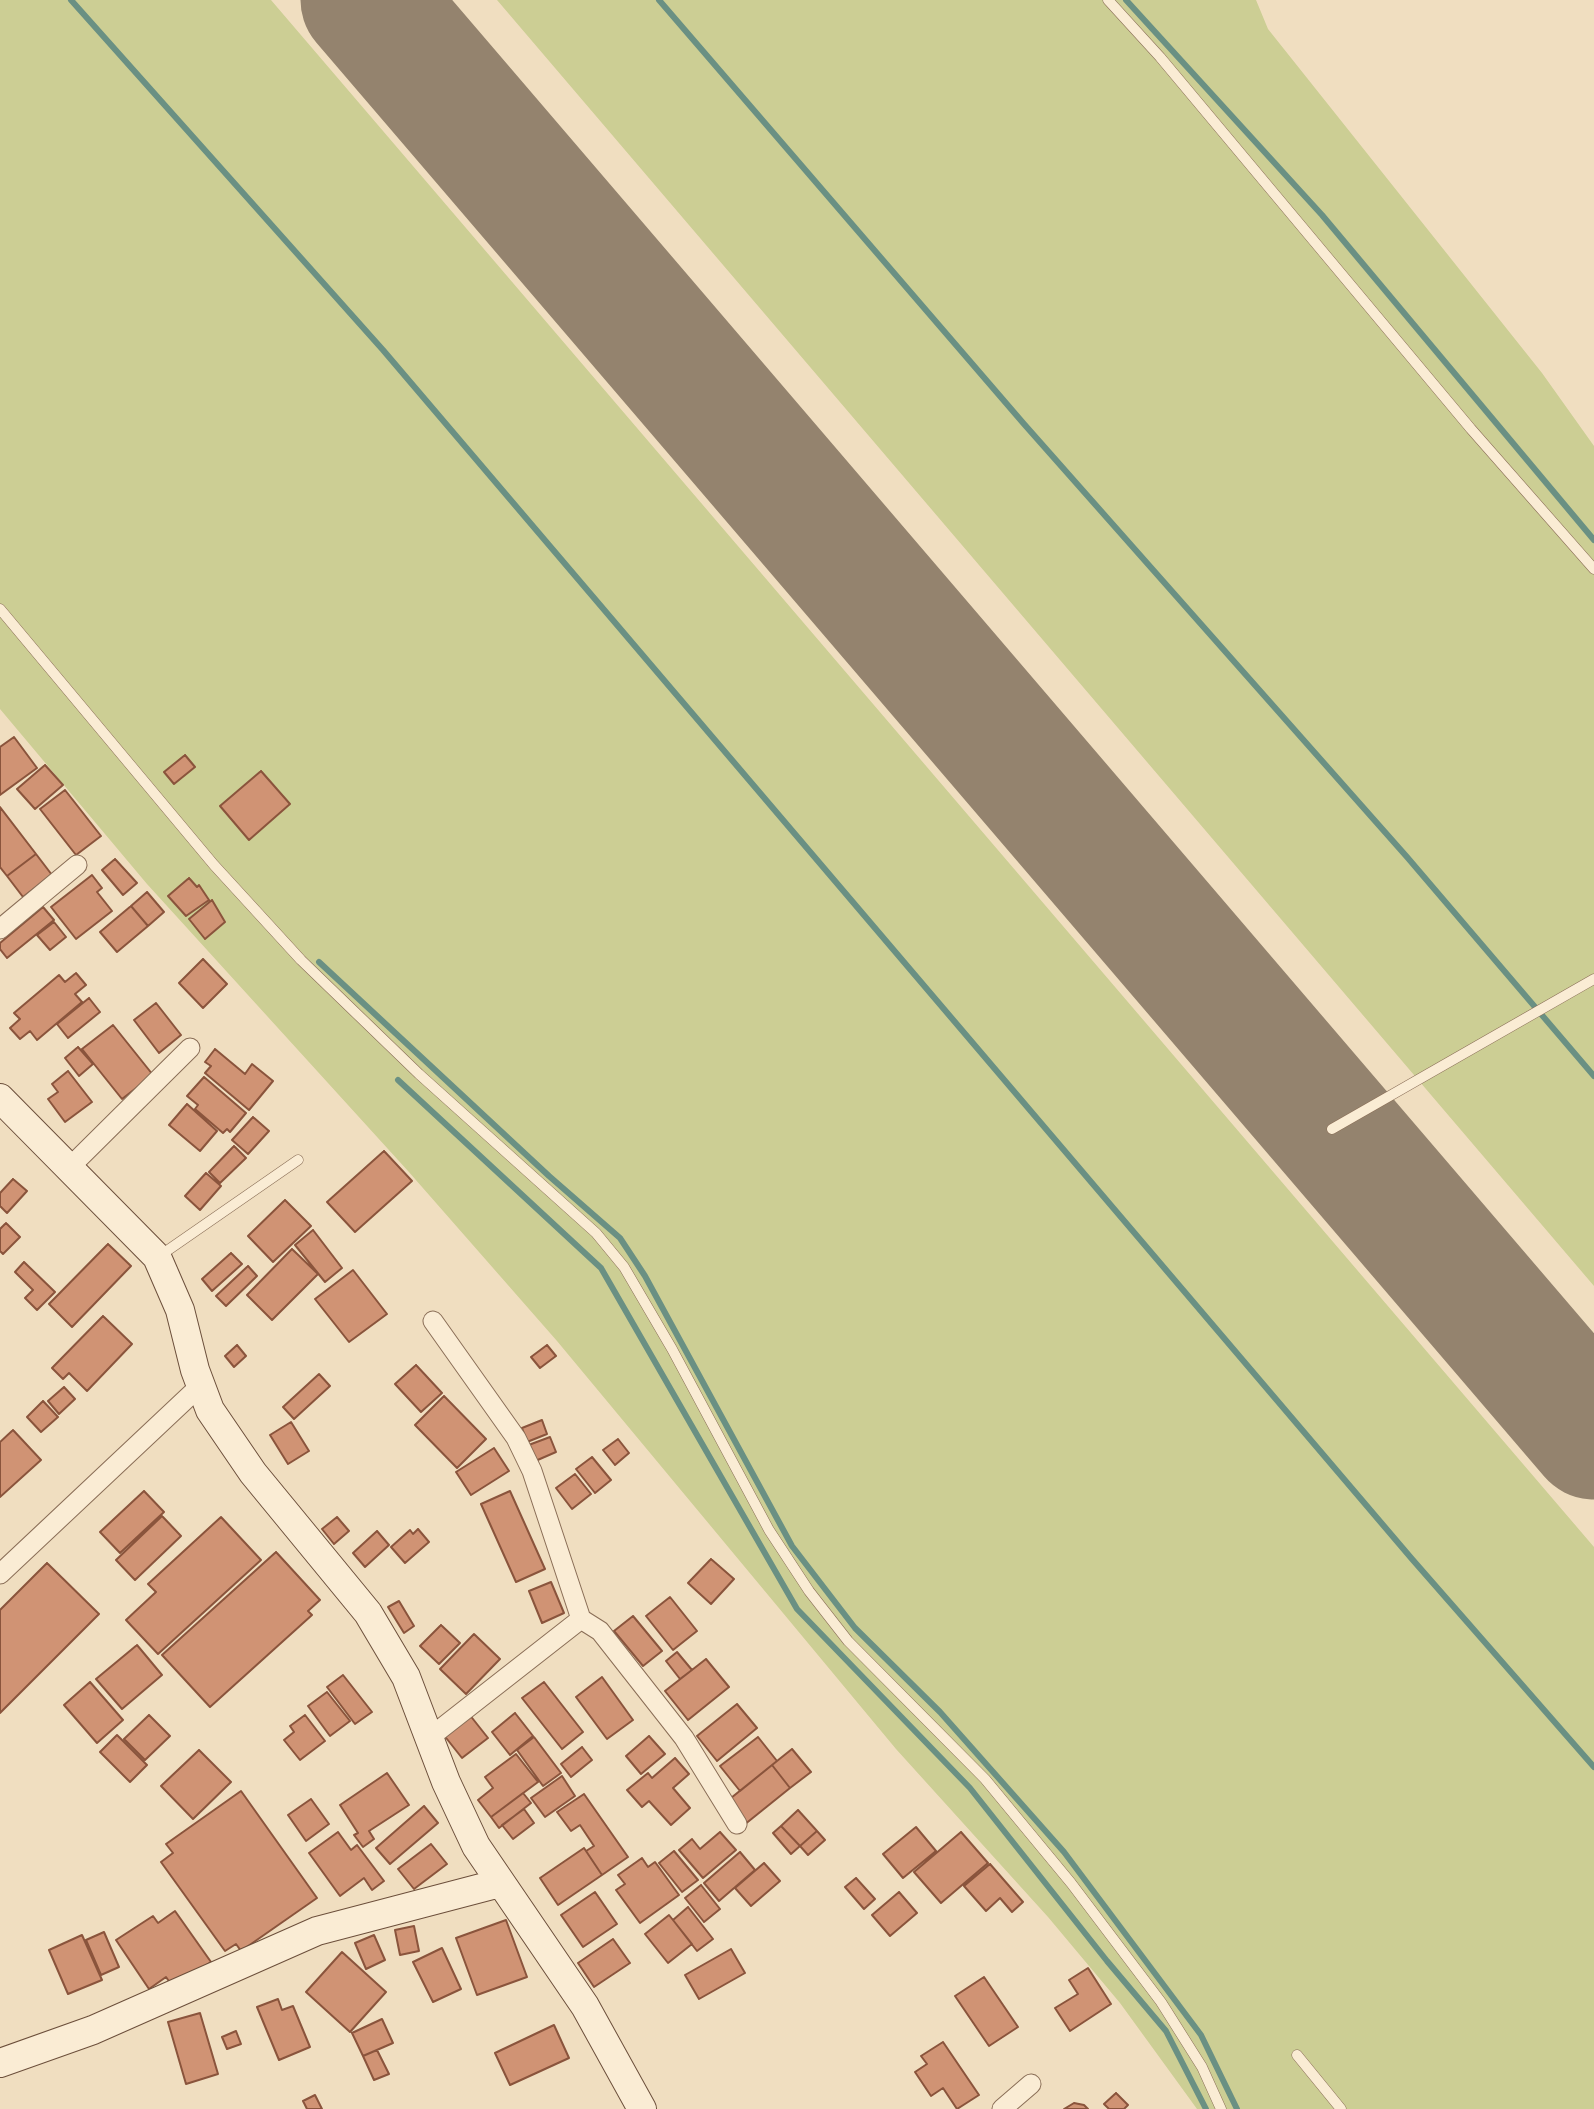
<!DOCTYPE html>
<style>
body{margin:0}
canvas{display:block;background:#f0dec0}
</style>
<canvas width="1594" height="2109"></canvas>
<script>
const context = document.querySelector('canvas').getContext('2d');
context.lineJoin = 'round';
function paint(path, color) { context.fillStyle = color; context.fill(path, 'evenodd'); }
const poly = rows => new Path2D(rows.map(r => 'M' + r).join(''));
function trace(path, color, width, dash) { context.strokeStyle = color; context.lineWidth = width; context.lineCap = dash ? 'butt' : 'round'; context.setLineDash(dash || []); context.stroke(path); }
paint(poly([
 [0,0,271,0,1594,1547,1594,2109,1197,2109,1120,2003,1048,1917,896,1749,557,1341,408,1171,147,884,0,709],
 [497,0,1256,0,1268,29,1542,373,1594,446,1594,1286]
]), '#ccce94');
trace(poly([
 [71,0,383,350,1412,1559,1594,1767],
 [659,0,1024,424,1407,857,1594,1076],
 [1126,0,1322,215,1594,540],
 [319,962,549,1176,620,1238,645,1276,792,1546,855,1628,940,1712,1064,1852,1201,2035,1237,2109],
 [398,1080,601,1268,797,1609,970,1788,1107,1961,1166,2031,1206,2109]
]), '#6a9083', 6);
trace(poly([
 [366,0,1594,1434]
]), '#94836e', 131);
const building = poly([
 [14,737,37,768,0,795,0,747,14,737],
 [185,755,195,767,174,784,164,772,185,755],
 [45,765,63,785,35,809,17,789,45,765],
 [261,771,290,804,249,840,220,806,261,771],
 [65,790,101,836,76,855,40,809,65,790],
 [0,807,36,854,7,876,0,867,0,807],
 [36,854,52,875,23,897,7,876,36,854],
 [115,859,137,883,123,895,102,870,115,859],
 [92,875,102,888,97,892,112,911,76,939,51,907,92,875],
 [189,878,197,887,199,885,209,900,186,916,168,896,189,878],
 [147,892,164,912,148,926,131,906,147,892],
 [212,900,225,922,205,939,189,919,212,900],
 [131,906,148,926,117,952,100,932,131,906],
 [43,907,54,920,7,958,0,949,0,943,43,907],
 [54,922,66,937,50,950,37,935,54,922],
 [203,959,227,984,203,1008,179,983,203,959],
 [76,973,86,985,75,994,82,1002,37,1040,30,1031,20,1039,10,1028,20,1019,14,1013,59,975,65,982,76,973],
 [89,998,100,1012,68,1038,57,1024,89,998],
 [156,1003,181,1035,159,1053,134,1020,156,1003],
 [113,1025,153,1075,122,1099,82,1049,113,1025],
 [78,1047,93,1064,79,1076,65,1058,78,1047],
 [215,1049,245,1074,252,1064,273,1081,249,1110,205,1073,211,1066,205,1062,215,1049],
 [68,1071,92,1102,65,1122,48,1099,58,1092,52,1084,68,1071],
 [204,1077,246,1113,230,1132,227,1129,223,1133,195,1109,198,1105,187,1096,204,1077],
 [187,1104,217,1131,200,1151,169,1125,187,1104],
 [253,1117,269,1131,248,1154,232,1140,253,1117],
 [234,1146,246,1158,220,1183,209,1172,234,1146],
 [384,1151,412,1181,355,1232,327,1202,384,1151],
 [206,1173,221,1186,200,1210,185,1196,206,1173],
 [13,1179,27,1191,7,1213,0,1206,0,1193,13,1179],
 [285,1200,311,1226,273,1262,248,1236,285,1200],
 [6,1223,20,1237,3,1254,0,1251,0,1229,6,1223],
 [313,1230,342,1268,325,1282,295,1245,313,1230],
 [108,1244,131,1266,72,1327,49,1304,108,1244],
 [292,1249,318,1274,272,1320,247,1295,292,1249],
 [231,1253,242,1264,212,1291,202,1279,231,1253],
 [24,1262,55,1292,37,1310,25,1298,33,1290,15,1272,24,1262],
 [248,1266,257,1276,226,1306,216,1296,248,1266],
 [353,1270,387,1314,349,1342,315,1299,353,1270],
 [103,1316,132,1344,87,1391,69,1373,63,1379,52,1368,103,1316],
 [237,1345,246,1356,234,1367,225,1356,237,1345],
 [547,1345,556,1356,540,1368,531,1357,547,1345],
 [416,1365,442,1393,421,1412,395,1384,416,1365],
 [319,1374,330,1386,294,1419,283,1407,319,1374],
 [64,1387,75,1399,59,1414,48,1401,64,1387],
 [444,1396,486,1439,457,1468,415,1425,444,1396],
 [43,1401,58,1417,41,1432,27,1417,43,1401],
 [542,1420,547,1434,527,1442,522,1428,542,1420],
 [291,1422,309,1451,288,1464,270,1435,291,1422],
 [13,1430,41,1460,0,1497,0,1442,13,1430],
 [550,1437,556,1452,533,1462,526,1446,550,1437],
 [618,1439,629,1453,615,1465,603,1450,618,1439],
 [494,1448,509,1471,471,1495,456,1472,494,1448],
 [592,1457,611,1480,595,1493,576,1469,592,1457],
 [575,1474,591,1494,572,1509,556,1488,575,1474],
 [144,1491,164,1512,120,1553,100,1532,144,1491],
 [510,1491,545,1569,516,1582,481,1504,510,1491],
 [162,1516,181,1536,135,1580,116,1560,162,1516],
 [221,1517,261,1560,158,1654,126,1620,156,1592,148,1584,221,1517],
 [337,1517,349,1531,334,1544,322,1529,337,1517],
 [418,1529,429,1542,405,1563,391,1547,410,1530,413,1534,418,1529],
 [377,1531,389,1545,365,1567,353,1553,377,1531],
 [276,1552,320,1600,308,1611,312,1615,210,1707,162,1655,276,1552],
 [711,1559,734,1579,711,1604,688,1583,711,1559],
 [47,1563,99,1614,0,1713,0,1610,47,1563],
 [551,1582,564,1613,542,1623,529,1591,551,1582],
 [670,1597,697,1631,673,1650,646,1616,670,1597],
 [399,1601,414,1626,404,1633,388,1607,399,1601],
 [633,1616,662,1651,643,1666,614,1631,633,1616],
 [441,1625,460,1643,439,1664,420,1646,441,1625],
 [474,1634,500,1659,466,1694,440,1669,474,1634],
 [137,1645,162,1675,122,1709,96,1679,137,1645],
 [677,1652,692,1670,680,1679,666,1661,677,1652],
 [706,1659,729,1687,688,1720,665,1691,706,1659],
 [343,1675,372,1712,355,1724,327,1687,343,1675],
 [602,1677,633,1720,607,1739,576,1697,602,1677],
 [90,1682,123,1720,97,1743,64,1705,90,1682],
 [544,1682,583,1732,562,1749,522,1698,544,1682],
 [327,1692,350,1721,330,1736,308,1706,327,1692],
 [737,1704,757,1728,717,1761,697,1736,737,1704],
 [515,1713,533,1736,510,1755,492,1732,515,1713],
 [469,1714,488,1738,462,1758,443,1734,469,1714],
 [149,1715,170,1736,145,1760,124,1739,149,1715],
 [305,1715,325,1741,300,1760,284,1740,294,1732,290,1726,305,1715],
 [117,1735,147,1765,130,1782,100,1752,117,1735],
 [649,1736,665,1754,641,1774,626,1756,649,1736],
 [534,1737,561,1773,543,1786,517,1750,534,1737],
 [758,1737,777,1761,740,1791,720,1766,758,1737],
 [582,1747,592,1760,571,1777,561,1764,582,1747],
 [792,1749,811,1772,790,1788,772,1765,792,1749],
 [199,1750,231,1782,193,1819,161,1786,199,1750],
 [516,1754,538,1782,491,1817,478,1800,493,1788,485,1777,516,1754],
 [675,1758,689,1774,673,1788,690,1808,671,1825,649,1801,642,1807,627,1790,648,1773,652,1778,675,1758],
 [772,1765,790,1788,744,1825,726,1802,772,1765],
 [387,1773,409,1805,369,1831,374,1839,363,1847,354,1835,358,1833,340,1805,387,1773],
 [562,1776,575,1796,545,1817,531,1798,562,1776],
 [241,1791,317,1898,241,1951,236,1944,225,1951,161,1862,173,1853,166,1844,241,1791],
 [523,1793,531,1803,499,1828,491,1817,523,1793],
 [584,1794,628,1857,602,1875,586,1851,594,1846,580,1825,571,1831,557,1812,584,1794],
 [311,1799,329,1824,306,1841,288,1815,311,1799],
 [424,1806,438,1823,390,1864,376,1848,424,1806],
 [524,1809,534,1823,513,1839,502,1825,524,1809],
 [798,1810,817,1831,800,1846,781,1826,798,1810],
 [781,1826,800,1846,791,1854,773,1833,781,1826],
 [916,1827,936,1851,903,1878,883,1854,916,1827],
 [817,1831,825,1840,808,1855,800,1846,817,1831],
 [338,1832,351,1850,357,1845,384,1881,372,1890,364,1878,340,1896,309,1853,338,1832],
 [720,1832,736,1850,703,1878,679,1850,692,1839,700,1849,720,1832],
 [961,1832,988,1863,941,1903,914,1872,961,1832],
 [431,1844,447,1864,414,1889,398,1869,431,1844],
 [584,1848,602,1875,558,1905,540,1878,584,1848],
 [674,1851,698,1880,682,1892,659,1863,674,1851],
 [740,1852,755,1870,719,1901,704,1883,740,1852],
 [642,1858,648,1867,655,1862,679,1895,640,1923,616,1890,625,1884,618,1875,642,1858],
 [764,1863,780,1881,751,1906,735,1888,764,1863],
 [990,1864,1023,1902,1012,1912,1000,1898,986,1911,964,1886,990,1864],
 [856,1878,875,1899,864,1909,845,1887,856,1878],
 [701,1885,720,1909,704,1922,685,1898,701,1885],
 [595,1892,617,1924,583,1947,561,1915,595,1892],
 [899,1892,917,1913,890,1936,872,1915,899,1892],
 [688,1907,713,1939,697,1951,673,1920,688,1907],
 [175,1911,211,1962,173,1987,166,1977,149,1989,116,1940,153,1916,158,1923,175,1911],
 [669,1915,692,1944,668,1963,645,1934,669,1915],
 [506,1920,527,1977,477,1995,456,1938,506,1920],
 [414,1926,419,1951,400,1955,395,1930,414,1926],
 [104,1932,119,1967,101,1975,86,1940,104,1932],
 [82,1935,102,1980,68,1994,49,1950,82,1935],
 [374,1935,385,1960,366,1969,355,1943,374,1935],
 [613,1939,630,1963,594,1987,578,1963,613,1939],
 [442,1948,461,1989,433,2002,413,1962,442,1948],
 [731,1949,745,1973,699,1999,685,1975,731,1949],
 [342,1952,386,1992,350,2032,306,1992,342,1952],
 [1088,1968,1111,2004,1070,2031,1055,2008,1078,1994,1069,1980,1088,1968],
 [984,1977,1018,2027,989,2046,955,1996,984,1977],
 [278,1999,282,2010,293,2006,310,2047,279,2060,257,2007,278,1999],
 [200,2013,218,2074,186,2084,168,2022,200,2013],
 [382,2019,393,2043,363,2056,352,2033,382,2019],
 [554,2025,569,2058,510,2085,495,2053,554,2025],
 [236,2031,241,2044,227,2049,222,2037,236,2031],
 [943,2042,979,2095,957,2109,943,2088,931,2096,915,2072,927,2064,921,2056,943,2042],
 [377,2050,389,2074,374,2080,363,2056,377,2050],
 [1116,2093,1128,2105,1124,2109,1109,2109,1104,2104,1116,2093],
 [315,2095,322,2109,307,2109,303,2101,315,2095],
 [1074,2103,1084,2105,1088,2109,1064,2109,1074,2103]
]);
paint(building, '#d09374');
trace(building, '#8a543c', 2);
const lane = poly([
 [1108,0,1160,57,1471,429,1594,569],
 [0,609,214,865,301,960,419,1074,596,1233,624,1267,672,1349,769,1530,809,1591,848,1641,985,1779,1071,1883,1161,2002,1202,2067,1221,2109],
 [1332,1129,1594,979],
 [158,1257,298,1160],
 [1297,2055,1341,2109]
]);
const street = poly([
 [0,929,77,865],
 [70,1167,190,1048],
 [433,1321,516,1438,532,1471,581,1619,600,1631,684,1738,737,1824],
 [0,1574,201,1385],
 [429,1738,581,1619],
 [1002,2109,1031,2084]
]);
const secondary = poly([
 [0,1098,157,1257,180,1310,195,1370,210,1410,253,1473,368,1613,406,1677,446,1782,476,1846,585,2006,642,2109],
 [0,2063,93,2030,317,1931,500,1883]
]);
trace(lane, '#8a6e57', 11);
trace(street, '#8a6e57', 21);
trace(secondary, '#6c4f3b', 30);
trace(lane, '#faecd4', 10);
trace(street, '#faecd4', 19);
trace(secondary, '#faecd4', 28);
</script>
